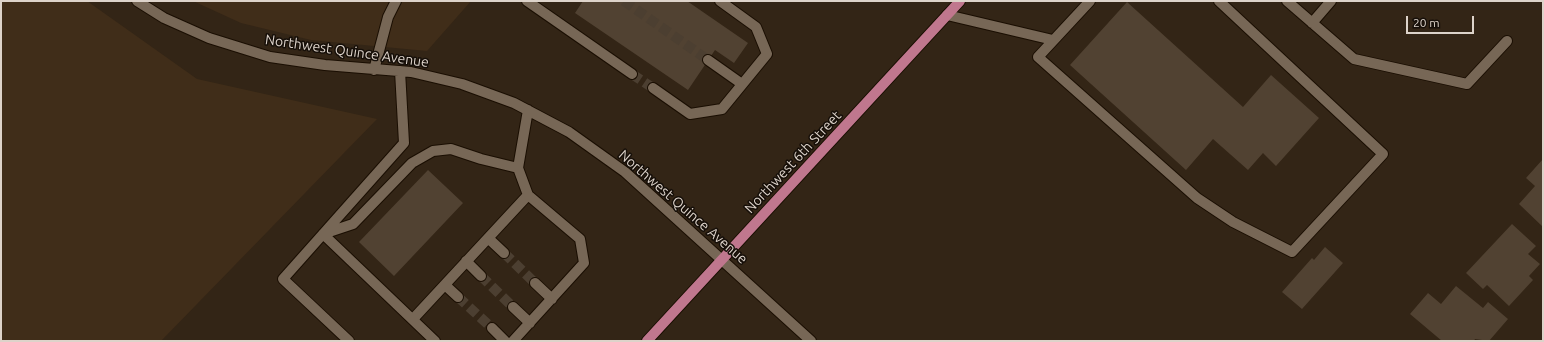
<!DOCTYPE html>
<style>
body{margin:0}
#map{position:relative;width:1544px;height:342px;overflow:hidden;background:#332516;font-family:Ubuntu,sans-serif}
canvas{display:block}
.frame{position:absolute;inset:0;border:2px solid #ddd3ca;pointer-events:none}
.scale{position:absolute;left:1406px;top:16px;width:68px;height:18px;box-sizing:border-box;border:2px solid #ddd3ca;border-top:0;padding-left:5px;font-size:12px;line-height:14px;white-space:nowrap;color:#ddd3ca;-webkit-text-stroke:3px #160f09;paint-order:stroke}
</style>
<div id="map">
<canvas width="1544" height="342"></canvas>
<div class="frame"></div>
<div class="scale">20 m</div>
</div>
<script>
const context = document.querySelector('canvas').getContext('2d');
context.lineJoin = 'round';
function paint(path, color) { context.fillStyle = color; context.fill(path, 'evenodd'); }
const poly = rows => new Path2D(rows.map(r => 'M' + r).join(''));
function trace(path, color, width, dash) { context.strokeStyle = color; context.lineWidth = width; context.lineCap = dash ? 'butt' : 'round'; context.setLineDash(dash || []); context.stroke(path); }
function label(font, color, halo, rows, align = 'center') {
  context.font = font + ' Ubuntu,sans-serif'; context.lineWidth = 3; context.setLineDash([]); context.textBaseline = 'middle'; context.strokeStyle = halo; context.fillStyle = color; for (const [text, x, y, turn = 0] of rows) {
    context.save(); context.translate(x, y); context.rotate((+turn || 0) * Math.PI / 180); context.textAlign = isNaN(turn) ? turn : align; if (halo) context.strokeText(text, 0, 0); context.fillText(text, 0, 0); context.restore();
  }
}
paint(poly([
 [1,1,87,1,197,79,377,119,161,341,1,341],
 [193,1,471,1,427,51,311,40,241,23]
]), '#402d19');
paint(poly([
 [583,1,687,1,748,43,734,63,715,50,688,90,575,13],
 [1127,2,1243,107,1271,75,1319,118,1276,166,1263,153,1248,170,1213,139,1186,170,1070,65],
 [1543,159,1543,227,1519,204,1535,186,1526,178],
 [428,170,463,203,394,276,359,242],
 [1512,224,1536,246,1528,254,1540,264,1529,276,1533,280,1509,306,1487,285,1483,289,1466,273],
 [1325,247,1343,263,1302,309,1282,292,1312,258,1314,260],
 [1456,286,1483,308,1488,302,1508,319,1489,341,1475,339,1474,341,1442,341,1410,314,1428,293,1441,304]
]), '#514232');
trace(poly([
 [624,1,708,60],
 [632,74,653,88],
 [504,253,535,283],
 [481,276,513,307],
 [458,297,492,328]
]), '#4c3f31', 10, [10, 5]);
const minor = poly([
 [137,1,164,18,209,38,270,57,325,65,411,72,462,84,514,103,569,132,625,172,811,341],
 [527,1,632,74],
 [1090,1,1038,57,1197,198,1233,222,1292,252,1383,154,1219,1],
 [1287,1,1354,59,1467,84,1507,41],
 [947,15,1053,40],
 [1312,23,1331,1],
 [708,60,742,84],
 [374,70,388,17,396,1],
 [653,88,690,114,722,109,767,54,756,27,720,1],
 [488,238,504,253],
 [466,261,481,276],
 [535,283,552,299],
 [445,285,458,297],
 [513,307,530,323],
 [413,319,528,195],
 [492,328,505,341],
 [349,341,283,279,404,143,400,71],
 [435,341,323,234,353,224,412,163,433,151,451,149,481,159,518,168],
 [513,341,584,263,580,239,528,195,518,168,528,110]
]);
const major = poly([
 [647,341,960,1]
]);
trace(minor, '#1a0e02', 12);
trace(major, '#1a0e02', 12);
trace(minor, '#776756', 10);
trace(major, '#c0778e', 10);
label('14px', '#ddd3ca', '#160f09', [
 ["Northwest Quince Avenue",347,51,8],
 ["Northwest 6th Street",793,162,-47],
 ["Northwest Quince Avenue",683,207,41]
]);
</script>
